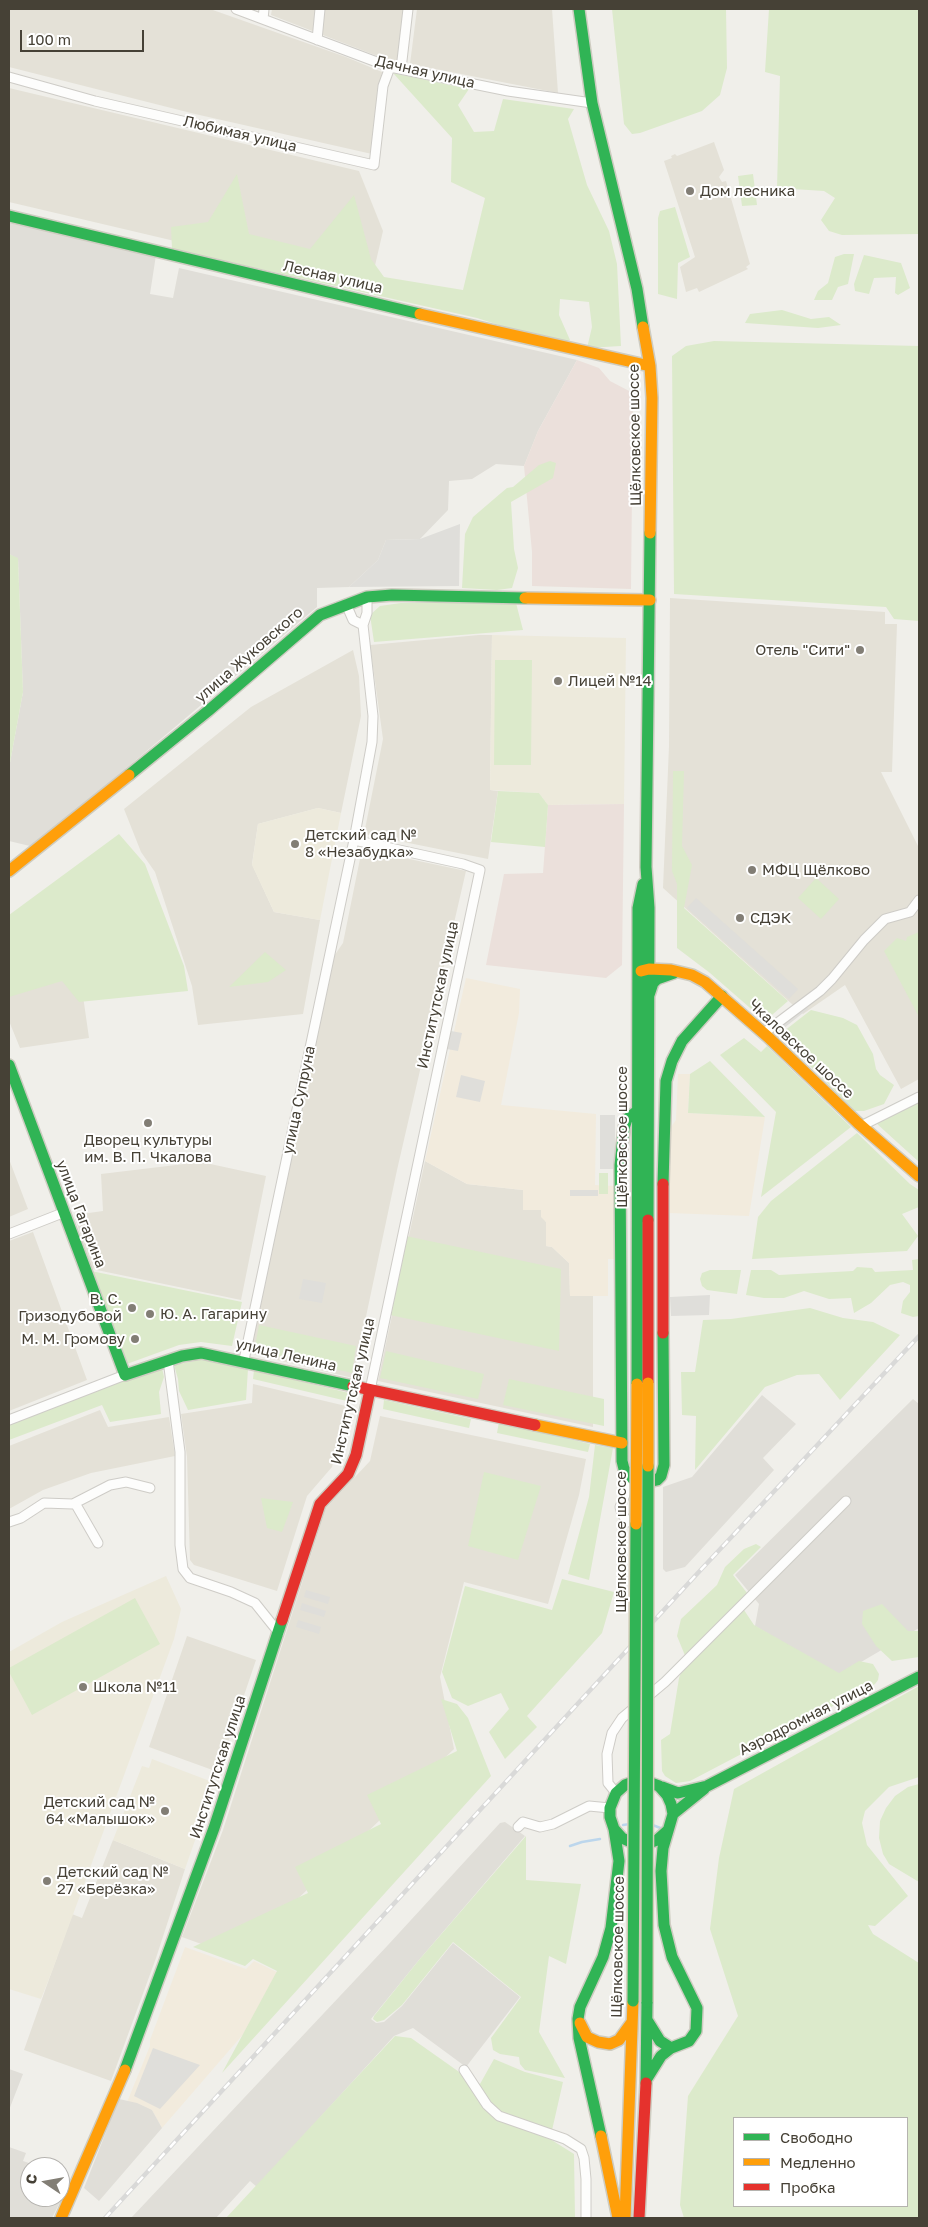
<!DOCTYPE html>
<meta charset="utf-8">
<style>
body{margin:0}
#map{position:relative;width:928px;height:2227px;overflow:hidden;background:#f0efea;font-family:"Golos Text",sans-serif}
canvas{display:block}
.frame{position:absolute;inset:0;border:10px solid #464136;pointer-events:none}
.legend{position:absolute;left:733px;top:2117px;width:175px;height:90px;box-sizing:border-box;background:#fff;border:1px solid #b5b3af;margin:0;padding:6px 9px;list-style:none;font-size:15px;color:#464136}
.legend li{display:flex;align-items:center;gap:10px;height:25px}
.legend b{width:25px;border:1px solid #b5b3af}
.north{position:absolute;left:20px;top:2157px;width:50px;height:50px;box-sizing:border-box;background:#fff;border:1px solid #b5b3af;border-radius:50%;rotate:282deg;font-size:14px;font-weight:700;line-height:20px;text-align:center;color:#464136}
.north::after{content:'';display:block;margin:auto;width:18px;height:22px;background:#827e75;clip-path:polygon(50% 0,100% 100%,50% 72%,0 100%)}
.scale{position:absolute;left:20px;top:30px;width:124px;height:22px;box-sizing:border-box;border:2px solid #464136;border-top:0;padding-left:6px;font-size:15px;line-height:18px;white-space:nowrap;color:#464136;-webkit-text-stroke:4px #fff;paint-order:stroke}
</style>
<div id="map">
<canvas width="928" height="2227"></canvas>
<div class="frame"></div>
<ul class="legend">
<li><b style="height:6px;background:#30b455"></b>Свободно</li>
<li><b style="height:6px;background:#ff9f0a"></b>Медленно</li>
<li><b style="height:6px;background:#e5322d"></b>Пробка</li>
</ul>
<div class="north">С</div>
<div class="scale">100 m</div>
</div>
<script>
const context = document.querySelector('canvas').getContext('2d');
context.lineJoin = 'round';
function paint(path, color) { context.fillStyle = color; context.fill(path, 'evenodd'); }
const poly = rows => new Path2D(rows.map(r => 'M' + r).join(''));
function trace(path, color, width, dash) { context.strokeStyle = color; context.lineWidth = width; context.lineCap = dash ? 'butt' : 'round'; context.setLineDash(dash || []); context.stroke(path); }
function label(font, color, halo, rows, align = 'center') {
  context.font = font + ' "Golos Text",sans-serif'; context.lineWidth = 4; context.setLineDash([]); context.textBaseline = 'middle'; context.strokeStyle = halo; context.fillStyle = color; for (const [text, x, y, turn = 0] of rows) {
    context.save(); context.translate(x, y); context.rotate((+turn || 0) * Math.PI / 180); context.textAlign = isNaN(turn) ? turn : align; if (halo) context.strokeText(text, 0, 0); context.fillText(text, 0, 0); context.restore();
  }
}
paint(poly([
 [9,9,210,9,346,57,382,72,372,154,195,114,9,67],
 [272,9,405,9,398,64,271,15],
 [417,9,552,9,558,93,410,64],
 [9,88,359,171,383,231,370,287,9,202],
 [714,142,724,170,719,177,722,182,726,181,750,264,746,267,748,269,699,292,697,288,686,292,680,267,695,257,664,161,672,158,671,156,675,154,677,156],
 [670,598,885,612,885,624,897,624,892,772,881,772,919,848,919,1079,901,1089,845,985,803,1014,663,888,669,746],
 [479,635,492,635,490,790,498,791,488,859,364,834,383,739,370,645],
 [353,650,359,676,361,716,341,813,318,808,258,824,252,864,274,912,320,920,303,1014,198,1025,192,986,155,872,141,852,124,809,251,707],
 [362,849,466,871,397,1170,353,1378,248,1353,332,959,343,943],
 [64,964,82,989,89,1038,20,1048,9,1021,9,985],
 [9,1159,28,1209,9,1217],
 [425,1161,467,1184,523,1190,541,1210,546,1222,546,1246,552,1247,569,1263,570,1295,593,1296,593,1427,378,1381],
 [201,1162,266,1176,241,1300,92,1269,74,1215,103,1211,101,1174],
 [33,1232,87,1380,9,1411,9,1241],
 [253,1384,346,1406,332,1467,307,1496,277,1591,194,1565,190,1560,187,1457,181,1414,252,1403],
 [100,1410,108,1427,169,1417,175,1456,91,1473,43,1490,9,1509,9,1446],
 [380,1416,586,1459,579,1495,548,1604,464,1582,440,1677,454,1749,237,1957,182,1937,223,1830,326,1508,370,1461],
 [187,1636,256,1660,218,1772,149,1747],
 [113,1840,185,1869,156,1958,111,2081,24,2050,72,1914,82,1918]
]), '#e4e1d7');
paint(poly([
 [466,978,520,989,519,1013,501,1105,596,1114,595,1185,615,1186,614,1259,608,1259,608,1296,570,1296,569,1263,552,1247,546,1246,546,1222,541,1217,541,1210,523,1210,523,1190,467,1184,425,1161],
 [678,1074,690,1074,688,1113,765,1117,749,1216,669,1213,671,1127,676,1120],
 [185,1947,246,1969,254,1961,291,1979,162,2128,152,2110,127,2102,150,2046,150,2040]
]), '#f2ebdd');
paint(poly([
 [9,223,156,255,150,294,173,298,179,268,577,360,538,431,524,466,496,464,472,479,449,481,448,510,420,539,386,540,378,560,349,587,317,588,317,607,97,793,30,846,9,841,9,768,23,692,18,559,9,554],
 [762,1395,796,1424,763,1458,774,1470,685,1567,666,1572,663,1569,663,1487,692,1477],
 [913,1399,919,1404,919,1628,839,1675,755,1626,759,1604,735,1575],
 [505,1822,525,1836,419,1960,371,2019,376,2023,384,2022,402,2006,453,1943,520,1997,466,2067,413,2028,394,2036,257,2187,250,2181,216,2218,131,2218,388,1945,500,1823],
 [9,2069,23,2074,9,2110],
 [119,2099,137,2103,152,2110,162,2128,99,2201,84,2188],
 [9,2147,26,2153,23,2161,41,2167,30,2167,30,2197,63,2196,52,2218,9,2218]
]), '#e0ded8');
paint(poly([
 [492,635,626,638,624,804,548,805,539,793,490,790],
 [318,808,341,813,320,920,274,912,252,865,258,824],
 [166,1576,181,1609,174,1639,53,1969,41,1999,9,1989,9,1652,62,1622],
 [152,1759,215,1783,185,1869,113,1840,142,1766,149,1768]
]), '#edeadc');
paint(poly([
 [577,360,599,368,610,381,633,393,631,589,532,586,532,552,524,466,538,431],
 [624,804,622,965,606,978,486,965,504,874,543,873,548,805]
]), '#ebe0db');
paint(poly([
 [612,9,726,9,727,68,720,95,702,111,640,133,632,134,624,124],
 [769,9,919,9,919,234,842,235,829,231,821,220,835,198,824,191,777,188,780,76,765,72],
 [393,73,469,89,458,105,474,132,494,131,503,99,574,109,568,119,587,185,609,231,617,264,621,346,587,348,592,327,589,302,560,299,559,315,570,340,564,342,536,337,477,318,172,249,171,227,208,222,237,174,249,234,310,249,354,195,371,259,384,277,463,290,485,198,451,182,452,138],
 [753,174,757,205,742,206,738,176],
 [675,207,690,257,678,263,677,299,658,294,658,218,660,211],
 [844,254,854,254,848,284,838,287,832,300,814,300,818,291,828,283,835,257],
 [864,255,901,263,910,288,898,295,895,293,896,277,874,278,869,294,855,291,854,284],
 [782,310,811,319,829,317,841,325,818,328,745,323,750,314],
 [714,341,919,346,919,621,894,619,886,607,674,594,672,356,686,346],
 [550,461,556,463,553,478,511,502,514,549,518,568,512,588,497,590,462,588,465,534,473,517,501,493,507,488,513,487,539,465],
 [9,554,18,558,23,692,9,768],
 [401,603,516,603,523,630,374,642,370,615,380,606],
 [495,660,532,660,531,765,494,765],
 [673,771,684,771,682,846,692,865,684,908,788,1001,765,1021,710,973,677,948,677,884,672,871],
 [498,791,539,793,548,805,545,847,491,842],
 [119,834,145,864,184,966,188,991,79,1002,62,981,9,997,9,915],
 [816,878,839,899,821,919,798,898],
 [919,932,919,1017,884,951,897,938,906,941,907,937],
 [265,952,286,970,268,982,229,987],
 [811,1010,843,1018,857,1025,873,1054,876,1069,880,1075,894,1085,884,1104,864,1111,855,1111,779,1035],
 [744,1038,761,1052,767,1046,851,1127,761,1197,776,1112,720,1055],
 [710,1061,765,1117,688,1113,690,1074],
 [919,1102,919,1162,876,1123],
 [857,1133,910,1184,919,1190,919,1207,902,1214,918,1236,907,1251,752,1259,758,1217,771,1201],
 [599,1173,608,1173,608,1194,599,1194],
 [406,1236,561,1269,559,1351,390,1315],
 [919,1259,919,1316,913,1317,901,1313,903,1301,910,1292,910,1285,903,1282,890,1285,871,1303,854,1313,851,1298,829,1299,804,1291,784,1298,764,1298,746,1295,751,1270,771,1270,779,1275,853,1271,857,1267,872,1268,875,1272,913,1270,912,1260],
 [710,1270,741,1270,737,1294,707,1290,702,1286,700,1279,702,1273],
 [91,1271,242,1302,232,1346,201,1342,179,1345,124,1365],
 [810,1308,843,1318,873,1322,900,1335,840,1400,819,1374,797,1375,765,1387,695,1470,696,1416,682,1415,681,1372,695,1372,703,1320,731,1319],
 [259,1325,356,1346,352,1373,254,1351],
 [386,1351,484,1374,478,1399,380,1378],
 [200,1360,215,1361,248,1369,246,1400,188,1410,179,1391,178,1379,174,1365],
 [162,1368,164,1377,159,1392,161,1414,110,1422,102,1405,9,1440,9,1425,126,1378],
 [254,1370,349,1393,347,1401,253,1379],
 [509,1379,604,1399,604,1426,503,1405],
 [384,1400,471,1419,469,1428,383,1409],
 [499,1422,590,1444,588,1452,497,1433],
 [595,1445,613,1448,589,1580,568,1574,589,1497],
 [484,1472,541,1486,518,1560,468,1546],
 [261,1498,293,1502,282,1532,267,1528],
 [756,1544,761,1547,733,1575,751,1598,742,1607,754,1625,839,1673,859,1661,873,1664,879,1674,878,1680,875,1684,690,1781,676,1783,665,1776,662,1771,661,1740,670,1734,679,1678,686,1658,677,1636,681,1619,717,1585,725,1567,744,1549],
 [562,1579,614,1592,602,1633,527,1716,537,1727,505,1759,489,1732,509,1709,501,1693,468,1706,452,1698,442,1672,465,1586,552,1610],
 [135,1598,160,1644,32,1715,9,1672,9,1668],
 [882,1604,908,1631,919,1631,919,1657,892,1661,876,1646,862,1624,863,1611],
 [919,1686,919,1777,889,1787,865,1811,862,1823,867,1845,908,1896,875,1926,868,1925,873,1934,919,1963,919,2218,684,2218,680,2205,688,2096,738,2016,710,1929,719,1858,734,1789],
 [734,2118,907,2118,907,2206,734,2206],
 [441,1699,457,1704,468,1718,491,1776,222,2073,277,1971,253,1959,245,1966,193,1947,308,1893,295,1867,381,1824,367,1795,457,1751],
 [919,1784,919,1882,889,1864,883,1854,879,1838,880,1821,886,1808,895,1796,908,1787],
 [526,1836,526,1880,581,1884,566,1964,549,1956,539,2032,565,2078,525,2070,520,2064,519,2057,500,2054,493,2050,491,2038,521,1997,453,1942,402,2005,384,2020,377,2022,373,2019,374,2016,419,1960],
 [395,2036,411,2038,462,2074,480,2084,494,2059,525,2072,563,2082,550,2139,574,2154,575,2218,226,2218]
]), '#dceacb');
paint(poly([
 [460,524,459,586,349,587,378,560,386,540,420,539],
 [696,898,798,989,789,999,687,908],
 [806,1006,808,1009,779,1032,777,1028],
 [451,1031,462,1033,458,1051,447,1049],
 [461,1075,485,1081,480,1102,456,1097],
 [600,1115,615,1115,615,1169,600,1169],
 [570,1190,598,1190,598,1196,570,1196],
 [303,1279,326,1283,322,1303,299,1299],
 [710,1295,709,1315,671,1316,670,1297],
 [306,1590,330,1597,328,1604,304,1597],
 [302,1603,326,1611,324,1617,300,1610],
 [298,1620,321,1627,319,1634,296,1627],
 [153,2048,200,2065,160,2109,134,2096]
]), '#dfdeda');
trace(poly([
 [650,1824,663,1829],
 [623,1825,630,1824],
 [570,1846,582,1842,600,1839]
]), '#bcd6ec', 2.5);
const street = poly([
 [236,9,390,67,508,91,592,103],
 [263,19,264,9],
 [317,40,320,9],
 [401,69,408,9],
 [9,77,95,101,374,165,383,86,390,67],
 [346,604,353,620,363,625],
 [354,840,463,864,480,870,370,1390],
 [764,1033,820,991,832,979,864,940,885,919,910,912,919,900],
 [861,1126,919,1097],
 [9,1234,65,1212],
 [168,1360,180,1452,180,1545,183,1569,190,1578,231,1592,255,1603,279,1633],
 [244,1360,354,840,372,742,373,716,363,625,367,613,367,597],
 [9,1420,125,1375],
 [75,1503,98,1543],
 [9,1522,21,1518,44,1503,73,1504,110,1485,126,1482,150,1488],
 [628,1522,622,1514,620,1507,626,1492,633,1479],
 [616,1793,608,1783,607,1754,612,1733,622,1718,665,1682,846,1501],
 [518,1827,523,1822,540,1827,553,1824,589,1806,610,1808],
 [464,2070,487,2105,499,2116,565,2139,581,2149,584,2158,586,2179,586,2218]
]);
const fast = poly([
 [579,9,592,103,637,289,643,327],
 [9,216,420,314],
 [129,775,208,711,320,615,367,597,392,595,525,598],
 [649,995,653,983,657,979,674,973],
 [9,1065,125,1375,182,1356,201,1353,353,1386],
 [637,1111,627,1119,624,1128,620,1165,622,1461,624,1469,633,1479,648,1482,657,1480,661,1476,664,1465,663,1333],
 [663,1184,666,1081,672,1061,682,1041,722,996],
 [648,1220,649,908,646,867,650,533],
 [637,1384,638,908,643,884],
 [662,1787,678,1793,707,1786,919,1677],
 [673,1814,704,1789],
 [647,2020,660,2041,671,2048],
 [125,2070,214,1828,282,1620],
 [646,2080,661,2056,671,2048,689,2041,696,2031,697,2008,672,1957,664,1925,661,1871,663,1848,673,1814,671,1804,667,1795,659,1786,648,1782,636,1781,625,1785,616,1793,610,1808,610,1817,614,1829,622,1838,633,1843,646,1844,657,1840,667,1831],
 [646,2083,647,2002],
 [601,2136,579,2038,578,2019,580,2007,603,1957,611,1928,619,1861,614,1829]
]);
const slow = poly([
 [420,314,650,366],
 [643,327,650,366,652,398,650,533],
 [525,598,650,600],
 [9,871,129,775],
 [641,971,649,969,671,970,692,975,705,982,768,1037,858,1123,919,1176],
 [535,1425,622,1443],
 [580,2023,587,2037,598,2042,610,2044,619,2040,632,2022],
 [601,2136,618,2218],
 [61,2218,125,2070],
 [625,2218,633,2001]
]);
const jam = poly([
 [663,1184,663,1333],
 [648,1383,648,1220],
 [353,1386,535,1425],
 [282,1620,320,1504,348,1474,356,1455,370,1390],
 [639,2218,646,2083]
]);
trace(street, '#ceccc7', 11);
trace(fast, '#ceccc1', 14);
trace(slow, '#ceccc1', 14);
trace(jam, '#ceccc1', 14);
trace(street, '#fdfdfc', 9);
trace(fast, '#30b455', 11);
trace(slow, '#ff9f0a', 11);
trace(jam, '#e5322d', 11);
const rail = poly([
 [105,2218,696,1575,919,1336]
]);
trace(rail, '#d9d9d8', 4.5);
trace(rail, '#fff', 2.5, [8]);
const fastBridge = poly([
 [633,2001,636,1524],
 [647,2002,648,1466]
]);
const slowBridge = poly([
 [648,1466,648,1383],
 [636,1524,637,1384]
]);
trace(fastBridge, '#d2ccb8', 14, []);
trace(slowBridge, '#d2ccb8', 14, []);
trace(fastBridge, '#30b455', 11);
trace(slowBridge, '#ff9f0a', 11);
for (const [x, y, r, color] of [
 [690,191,5,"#827e75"],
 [860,650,5,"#827e75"],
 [558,681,5,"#827e75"],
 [295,844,5,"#827e75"],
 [752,870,5,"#827e75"],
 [740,918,5,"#827e75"],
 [148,1123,5,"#827e75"],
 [132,1308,5,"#827e75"],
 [150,1314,5,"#827e75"],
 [135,1339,5,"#827e75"],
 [83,1687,5,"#827e75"],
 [165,1811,5,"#827e75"],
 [47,1881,5,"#827e75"]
]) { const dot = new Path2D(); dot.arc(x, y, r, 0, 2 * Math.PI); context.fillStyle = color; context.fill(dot); trace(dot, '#fff', 2); }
label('15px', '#464136', '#fff', [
 ["Дачная улица",425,72,13],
 ["Любимая улица",240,134,13],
 ["Лесная улица",333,277,13],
 ["Щёлковское шоссе",635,435,-91],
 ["улица Жуковского",249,655,-41],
 ["Институтская улица",438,995,-78],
 ["Чкаловское шоссе",801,1049,43],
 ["улица Супруна",299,1100,-78],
 ["Щёлковское шоссе",622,1137,-90],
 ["улица Гагарина",81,1214,69],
 ["улица Ленина",286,1355,13],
 ["Институтская улица",353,1391,-77],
 ["Щёлковское шоссе",621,1542,-90],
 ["Аэродромная улица",806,1718,-27],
 ["Институтская улица",218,1767,-72],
 ["Щёлковское шоссе",618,1947,-89]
]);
label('15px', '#464136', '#fff', [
 ["Дом лесника",700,191],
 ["Отель \"Сити\"",850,650,"right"],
 ["Лицей №14",568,681],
 ["Детский сад №",305,835],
 ["8 «Незабудка»",305,852],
 ["МФЦ Щёлково",762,870],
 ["СДЭК",750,918],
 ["Дворец культуры",148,1140,"center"],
 ["им. В. П. Чкалова",148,1157,"center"],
 ["В. С.",122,1299,"right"],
 ["Гризодубовой",122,1316,"right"],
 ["Ю. А. Гагарину",160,1314],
 ["М. М. Громову",125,1339,"right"],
 ["Школа №11",93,1687],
 ["Детский сад №",155,1802,"right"],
 ["64 «Малышок»",155,1819,"right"],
 ["Детский сад №",57,1872],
 ["27 «Берёзка»",57,1889]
], 'left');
</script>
